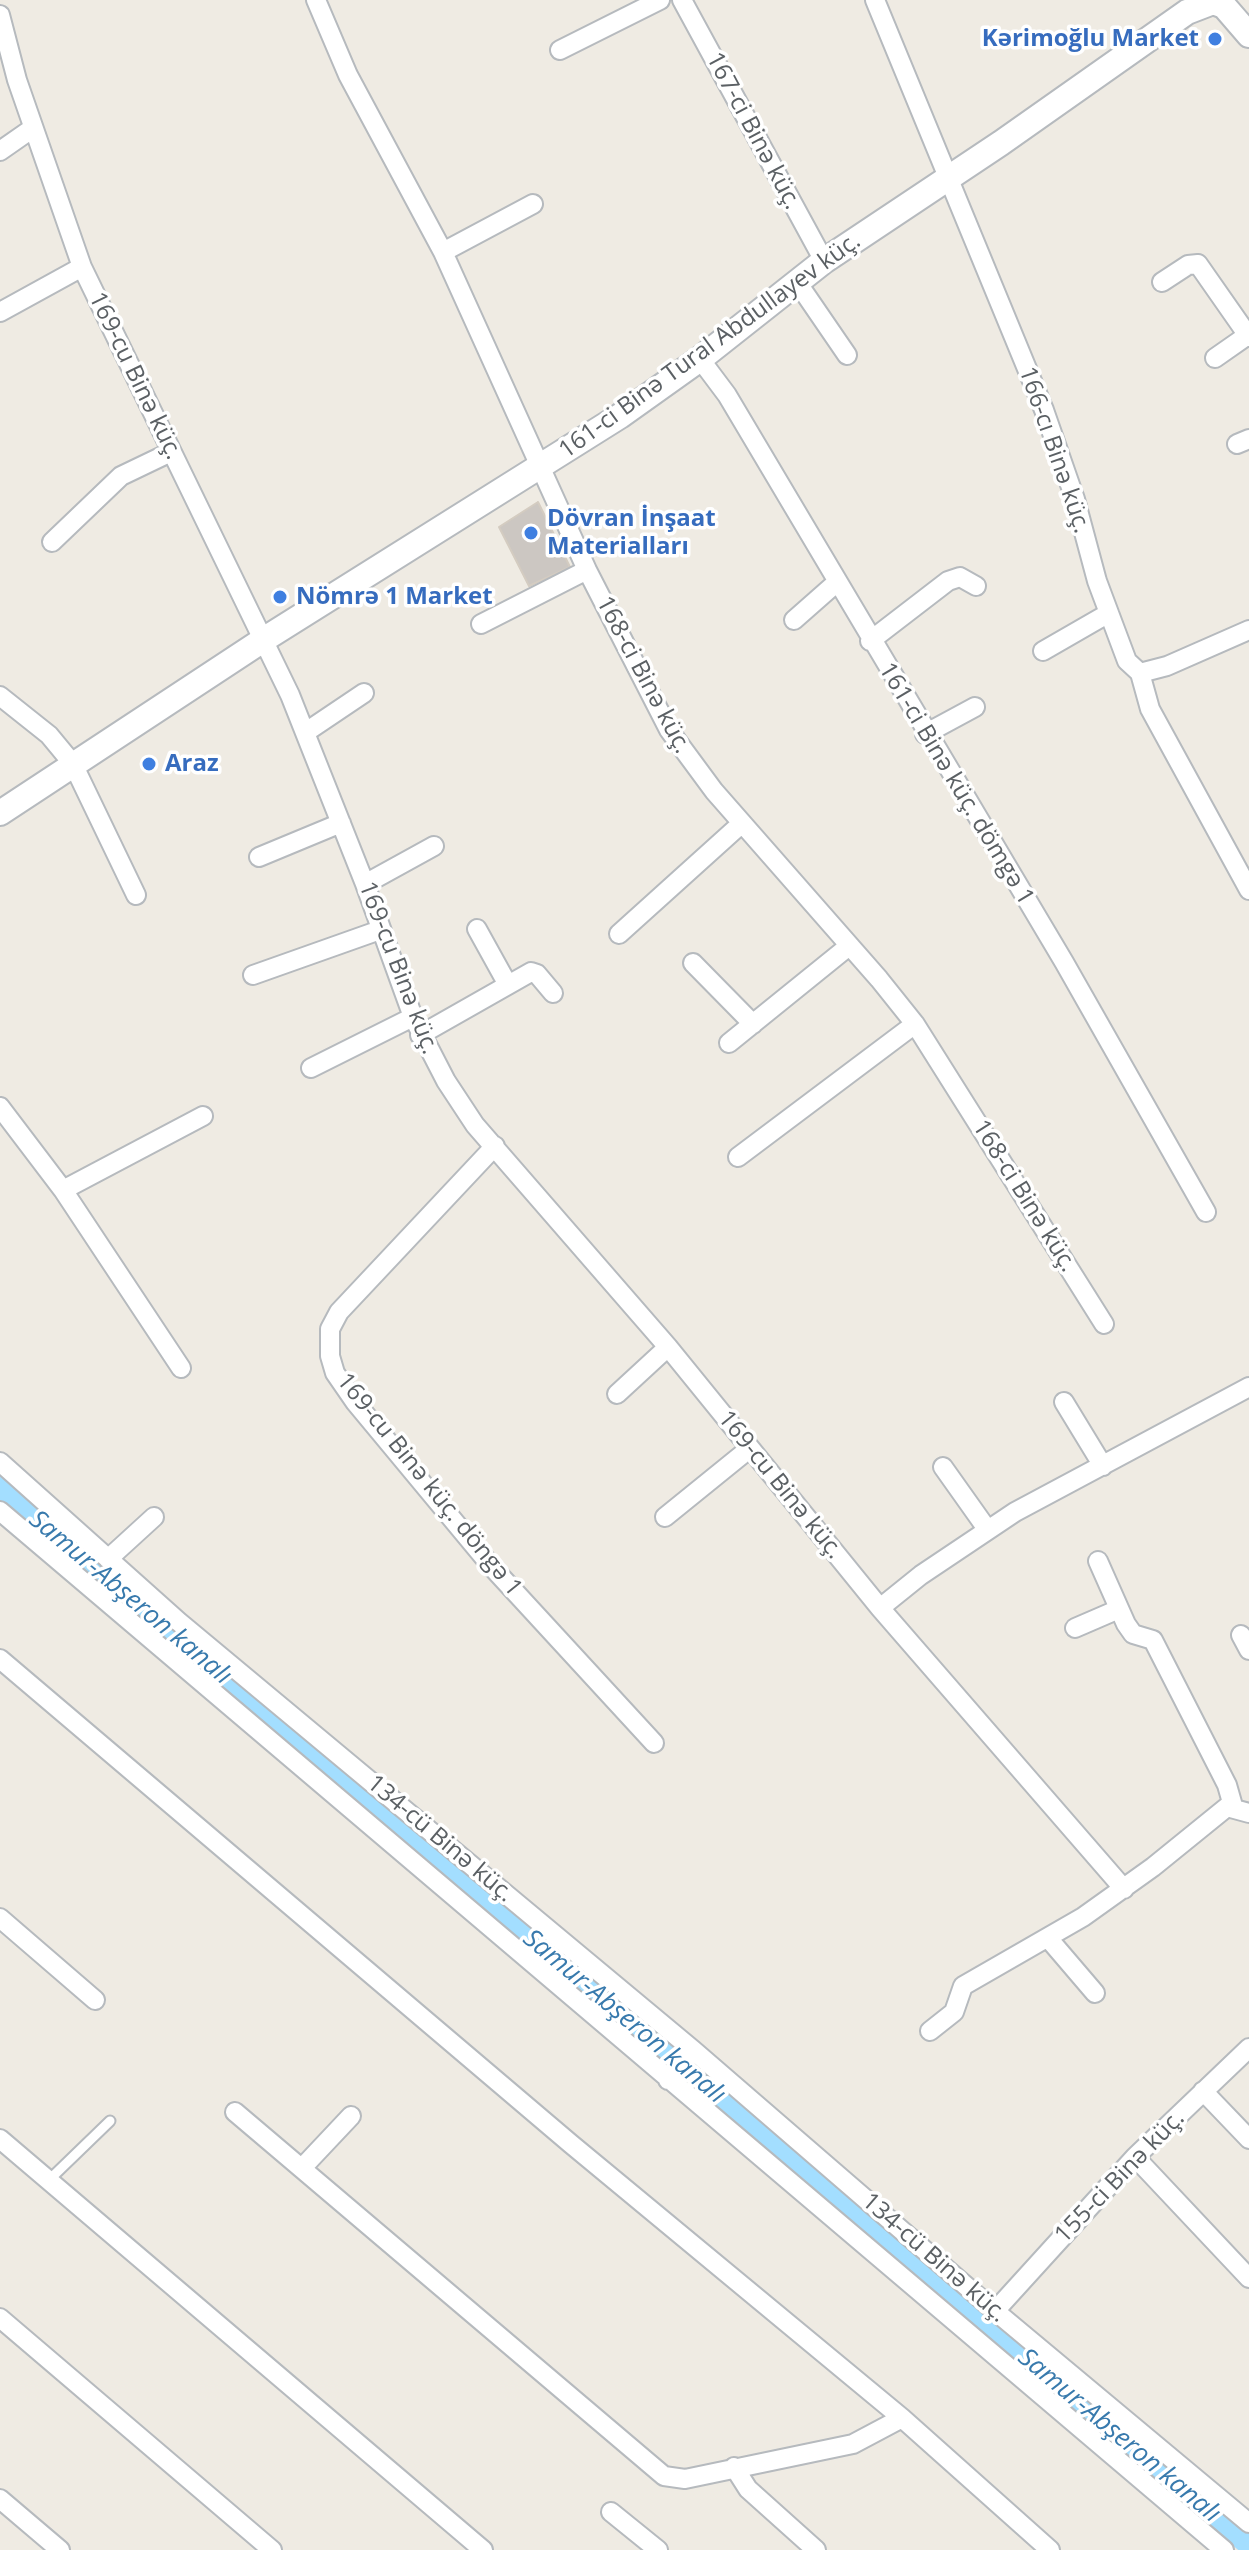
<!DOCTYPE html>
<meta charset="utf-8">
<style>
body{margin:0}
canvas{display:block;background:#efebe3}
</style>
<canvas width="1249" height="2550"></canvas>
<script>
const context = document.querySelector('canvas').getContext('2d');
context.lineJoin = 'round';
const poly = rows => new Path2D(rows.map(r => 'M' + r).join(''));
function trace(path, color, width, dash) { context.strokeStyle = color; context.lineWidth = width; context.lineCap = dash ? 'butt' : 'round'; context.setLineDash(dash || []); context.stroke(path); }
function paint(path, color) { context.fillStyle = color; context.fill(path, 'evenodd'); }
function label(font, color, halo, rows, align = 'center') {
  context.font = font + ' "Open Sans",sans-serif'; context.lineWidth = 7; context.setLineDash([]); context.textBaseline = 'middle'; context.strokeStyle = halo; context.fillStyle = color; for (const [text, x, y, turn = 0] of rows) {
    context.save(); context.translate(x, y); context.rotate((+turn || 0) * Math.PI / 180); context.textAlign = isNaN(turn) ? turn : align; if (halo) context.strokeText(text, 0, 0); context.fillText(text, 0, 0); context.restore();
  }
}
trace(poly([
 [0,1487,1249,2546]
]), '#a3deff', 20);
const building = poly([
 [538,502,570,567,529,586,499,527,538,502]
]);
paint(building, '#ccc7c2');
trace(building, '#d4ccc1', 2);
const service = poly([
 [49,2180,110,2121]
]);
const minor = poly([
 [316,0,348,75,443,252,587,570,669,730,714,791,879,979,915,1024,1104,1324],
 [682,0,824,261],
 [875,0,1044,410,1075,499,1097,581,1127,661,1140,673,1150,709,1249,890],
 [0,15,17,80,82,267,290,695,365,884,413,1017,446,1081,475,1125,668,1347,880,1608,1124,1889],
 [560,50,660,0],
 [0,151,33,128],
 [443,252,533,204],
 [797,282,847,355],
 [1162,282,1188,265,1198,264,1249,337],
 [0,312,82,267],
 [1215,358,1248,335],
 [700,359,727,395,1064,962,1206,1212],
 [1237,444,1249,439],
 [52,542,121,476,171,452],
 [794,620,836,583],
 [481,624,587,570],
 [870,641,948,581,960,577,976,586],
 [1043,651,1109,613],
 [1140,673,1167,666,1249,630],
 [0,696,49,735,73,764,136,895],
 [306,732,364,693],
 [925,734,975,707],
 [259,857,341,823],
 [365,884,434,846],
 [477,929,508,985],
 [619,934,741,824],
 [693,963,753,1024],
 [253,975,380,930],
 [420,1035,531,972,537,974,553,993],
 [729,1043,849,946],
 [311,1068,413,1017],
 [0,1107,63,1190,181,1368],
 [495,1146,339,1312,330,1329,330,1356,335,1373,355,1402,492,1567,654,1743],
 [738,1157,915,1024],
 [63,1190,203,1116],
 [617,1394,668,1347],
 [1064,1402,1103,1466],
 [0,1462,179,1622,693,2050,995,2311,1249,2523],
 [943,1467,987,1529],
 [0,1511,1224,2550],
 [665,1517,749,1449],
 [108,1559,154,1517],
 [1098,1561,1126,1624,1133,1634,1153,1640,1227,1785,1233,1806],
 [880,1608,921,1575,1015,1512,1249,1387],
 [1075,1628,1119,1609],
 [1241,1635,1249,1650],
 [0,1659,571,2144,902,2418,1050,2550],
 [0,1918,95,2000],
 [1048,1938,1095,1993],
 [930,2031,954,2012,963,1986,1083,1917,1153,1867,1227,1807,1249,1813],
 [668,2080,693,2050],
 [1203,2091,1249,2139],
 [235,2112,664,2476,685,2479,853,2444,902,2418],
 [0,2139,483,2550],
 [1135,2157,1249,2278],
 [302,2168,351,2116],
 [995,2311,1135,2157,1249,2048],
 [0,2318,272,2550],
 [734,2467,748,2489,816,2550],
 [0,2499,60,2550],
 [611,2512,658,2550]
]);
const tertiary = poly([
 [0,813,263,640,620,416,700,359,824,261,1001,143,1187,12,1213,2,1224,6,1249,35]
]);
trace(service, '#b6babe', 13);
trace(minor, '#b6babe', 22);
trace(tertiary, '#b6babe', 28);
trace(service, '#fff', 9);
trace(minor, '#fff', 18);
trace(tertiary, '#fff', 24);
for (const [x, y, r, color] of [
 [1215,39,8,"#3f7fe0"],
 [531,533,8,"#3f7fe0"],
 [280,597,8,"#3f7fe0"],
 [149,764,8,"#3f7fe0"]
]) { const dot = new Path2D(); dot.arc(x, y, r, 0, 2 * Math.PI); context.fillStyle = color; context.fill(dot); trace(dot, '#fff', 3); }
label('bold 24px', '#366cbe', '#fff', [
 ["Kərimoğlu Market",1199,39,"right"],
 ["Dövran İnşaat",547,519],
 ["Materialları",547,547],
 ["Nömrə 1 Market",296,597],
 ["Araz",165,764]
], 'left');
label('24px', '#5b6064', '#fff', [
 ["167-ci Binə küç.",753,131,62],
 ["161-ci Binə Tural Abdullayev küç.",710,346,-36],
 ["169-cu Binə küç.",135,376,64],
 ["166-cı Binə küç.",1054,450,71],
 ["168-ci Binə küç.",643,675,62],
 ["161-ci Binə küç. dömgə 1",956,784,59],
 ["169-cu Binə küç.",398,968,69],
 ["168-ci Binə küç.",1024,1196,58],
 ["169-cu Binə küç. döngə 1",429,1485,51],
 ["169-cu Binə küç.",780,1485,51],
 ["134-cü Binə küç.",440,1839,40],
 ["155-ci Binə küç.",1120,2177,-46],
 ["134-cü Binə küç.",934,2258,41]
]);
label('italic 26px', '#387aad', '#fff', [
 ["Samur-Abşeron kanalı",130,1598,40],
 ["Samur-Abşeron kanalı",624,2017,40],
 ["Samur-Abşeron kanalı",1119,2436,40]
]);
</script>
